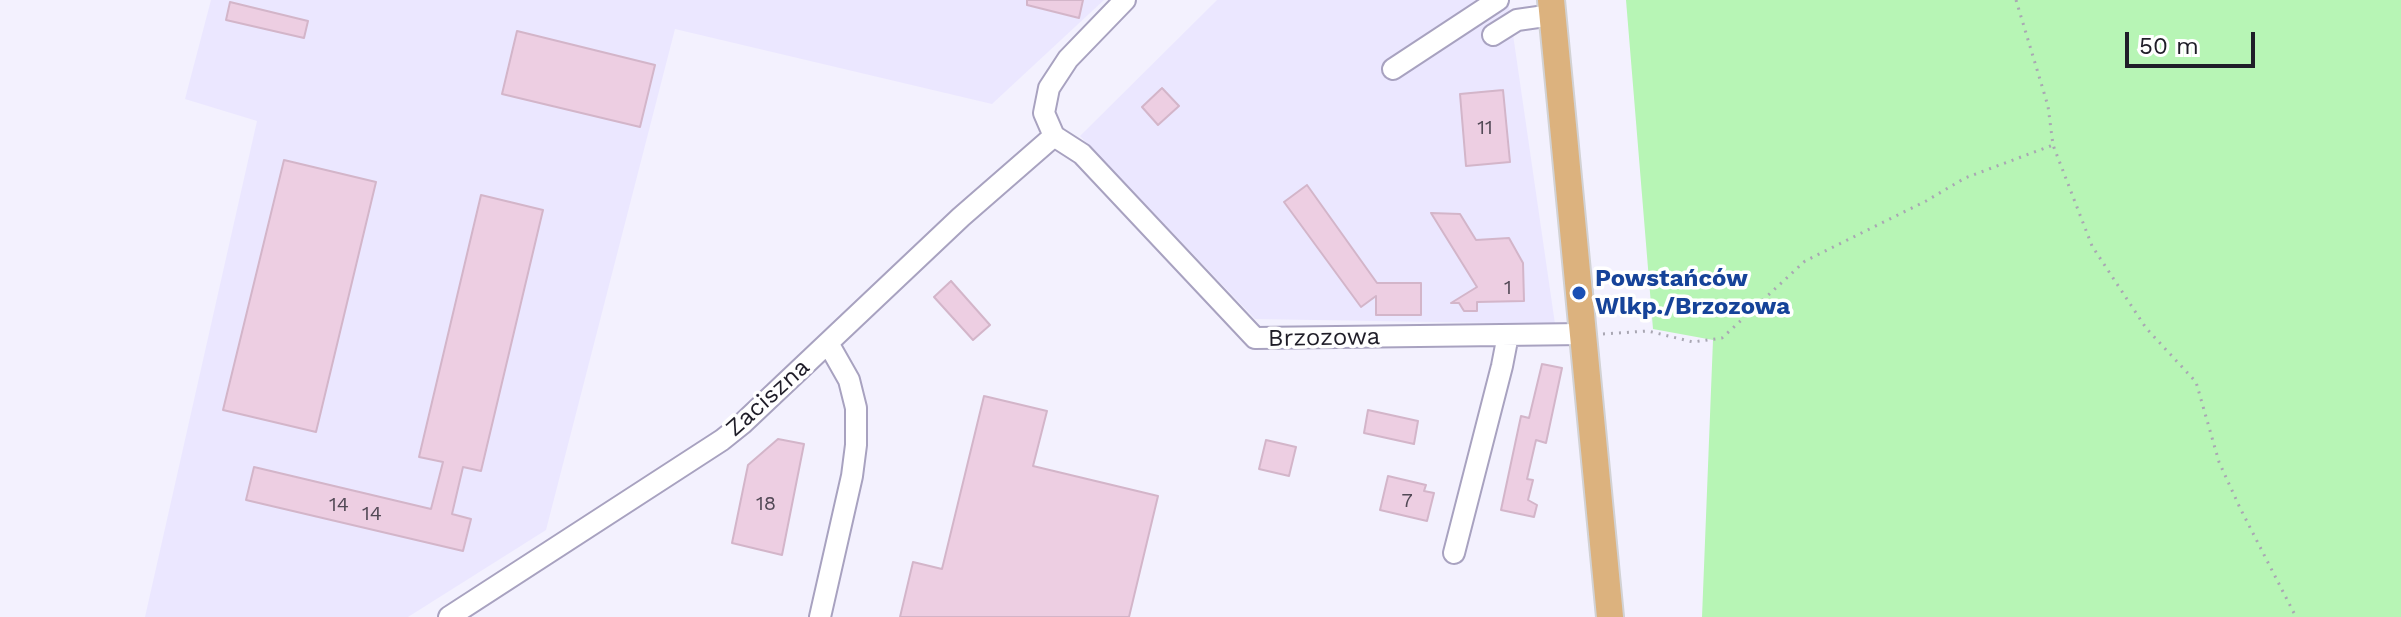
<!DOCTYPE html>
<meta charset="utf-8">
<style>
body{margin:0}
#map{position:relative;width:2401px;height:617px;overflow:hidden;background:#f3f1fe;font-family:"Work Sans",sans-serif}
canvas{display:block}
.scale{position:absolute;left:2125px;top:32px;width:130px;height:36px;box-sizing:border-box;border:4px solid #1f1d28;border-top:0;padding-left:10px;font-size:24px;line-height:28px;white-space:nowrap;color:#1f1d28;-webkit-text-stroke:6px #fff;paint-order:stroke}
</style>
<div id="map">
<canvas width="2401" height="617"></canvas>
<div class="scale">50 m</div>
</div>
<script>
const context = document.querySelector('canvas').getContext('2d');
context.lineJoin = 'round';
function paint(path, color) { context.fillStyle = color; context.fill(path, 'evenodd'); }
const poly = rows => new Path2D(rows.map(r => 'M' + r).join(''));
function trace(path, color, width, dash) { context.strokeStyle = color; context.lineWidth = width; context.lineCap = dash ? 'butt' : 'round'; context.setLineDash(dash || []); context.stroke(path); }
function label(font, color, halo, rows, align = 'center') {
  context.font = font + ' "Work Sans",sans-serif'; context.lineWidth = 7; context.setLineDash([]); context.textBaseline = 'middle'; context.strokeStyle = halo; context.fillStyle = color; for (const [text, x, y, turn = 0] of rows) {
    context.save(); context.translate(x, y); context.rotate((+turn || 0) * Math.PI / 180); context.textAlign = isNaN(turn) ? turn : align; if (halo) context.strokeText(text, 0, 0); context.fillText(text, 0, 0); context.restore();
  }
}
paint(poly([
 [211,0,1104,0,992,104,675,29,546,530,408,617,145,617,257,121,185,99],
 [1217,0,1508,0,1555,324,1255,319,1080,136]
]), '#ebe7ff');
paint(poly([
 [1626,0,2401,0,2401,617,1702,617,1713,340,1653,329]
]), '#b7f5b5');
const building = poly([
 [1027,0,1083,0,1079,18,1027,5,1027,0],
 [230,2,308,21,304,38,226,20,230,2],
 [517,31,655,65,640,127,502,94,517,31],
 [1162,88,1179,106,1158,125,1142,107,1162,88],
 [1503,90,1510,162,1466,166,1460,94,1503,90],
 [284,160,376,182,316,432,223,410,284,160],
 [1307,185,1377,283,1421,283,1421,315,1376,315,1376,296,1361,307,1284,202,1307,185],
 [481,195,543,210,481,471,463,467,452,514,471,519,463,551,246,500,254,467,431,509,443,462,419,457,481,195],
 [1431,213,1460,214,1476,240,1509,238,1523,263,1524,301,1477,302,1477,311,1464,311,1459,303,1451,303,1477,287,1431,213],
 [951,281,990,325,973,340,934,297,951,281],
 [1542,364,1562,368,1546,443,1536,440,1527,479,1533,480,1528,500,1537,505,1534,517,1501,510,1521,416,1529,418,1542,364],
 [984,396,1047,411,1033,466,1158,496,1129,617,900,617,913,562,942,569,984,396],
 [1368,410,1418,421,1414,444,1364,433,1368,410],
 [778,439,804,444,782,555,732,543,748,465,778,439],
 [1266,440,1296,447,1289,476,1259,469,1266,440],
 [1388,476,1426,485,1424,491,1434,493,1427,521,1380,510,1388,476]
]);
paint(building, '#edcee2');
trace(building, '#d3b5c9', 2);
const minor = poly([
 [1493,35,1517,20,1552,15],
 [1393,69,1498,0],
 [1054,136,1082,154,1255,338,1583,334],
 [1054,136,1044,113,1049,88,1068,59,1125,0],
 [1454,553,1502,366,1508,335],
 [449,617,722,440,742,424,961,217,1054,136],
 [820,617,852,476,856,445,856,408,849,380,828,343]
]);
const major = poly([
 [1551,0,1610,617]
]);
trace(minor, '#a8a2c0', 24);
trace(major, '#d2d2d4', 30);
trace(poly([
 [2016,0,2048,106,2053,145,2092,246,2146,328,2196,382,2219,462,2240,508,2296,617],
 [1603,334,1648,331,1693,342,1722,338,1805,261,1926,201,1965,178,2053,145]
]), '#a9a7b3', 3, [2, 6]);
trace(minor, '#fff', 20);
trace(major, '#dcb27e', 26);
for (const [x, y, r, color] of [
 [1579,293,8,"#1a4fb4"]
]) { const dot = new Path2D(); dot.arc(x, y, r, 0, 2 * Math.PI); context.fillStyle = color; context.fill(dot); trace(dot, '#fff', 3); }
label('20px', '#524956', null, [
 ["11",1485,128],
 ["1",1508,288],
 ["7",1407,501],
 ["18",766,504],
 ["14",339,505],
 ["14",372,514]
]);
label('bold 24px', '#164399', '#fff', [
 ["Powstańców",1595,279],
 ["Wlkp./Brzozowa",1595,307]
], 'left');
label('24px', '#1f1d28', '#fff', [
 ["Brzozowa",1324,338,-1],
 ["Zaciszna",768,398,-42]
]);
</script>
